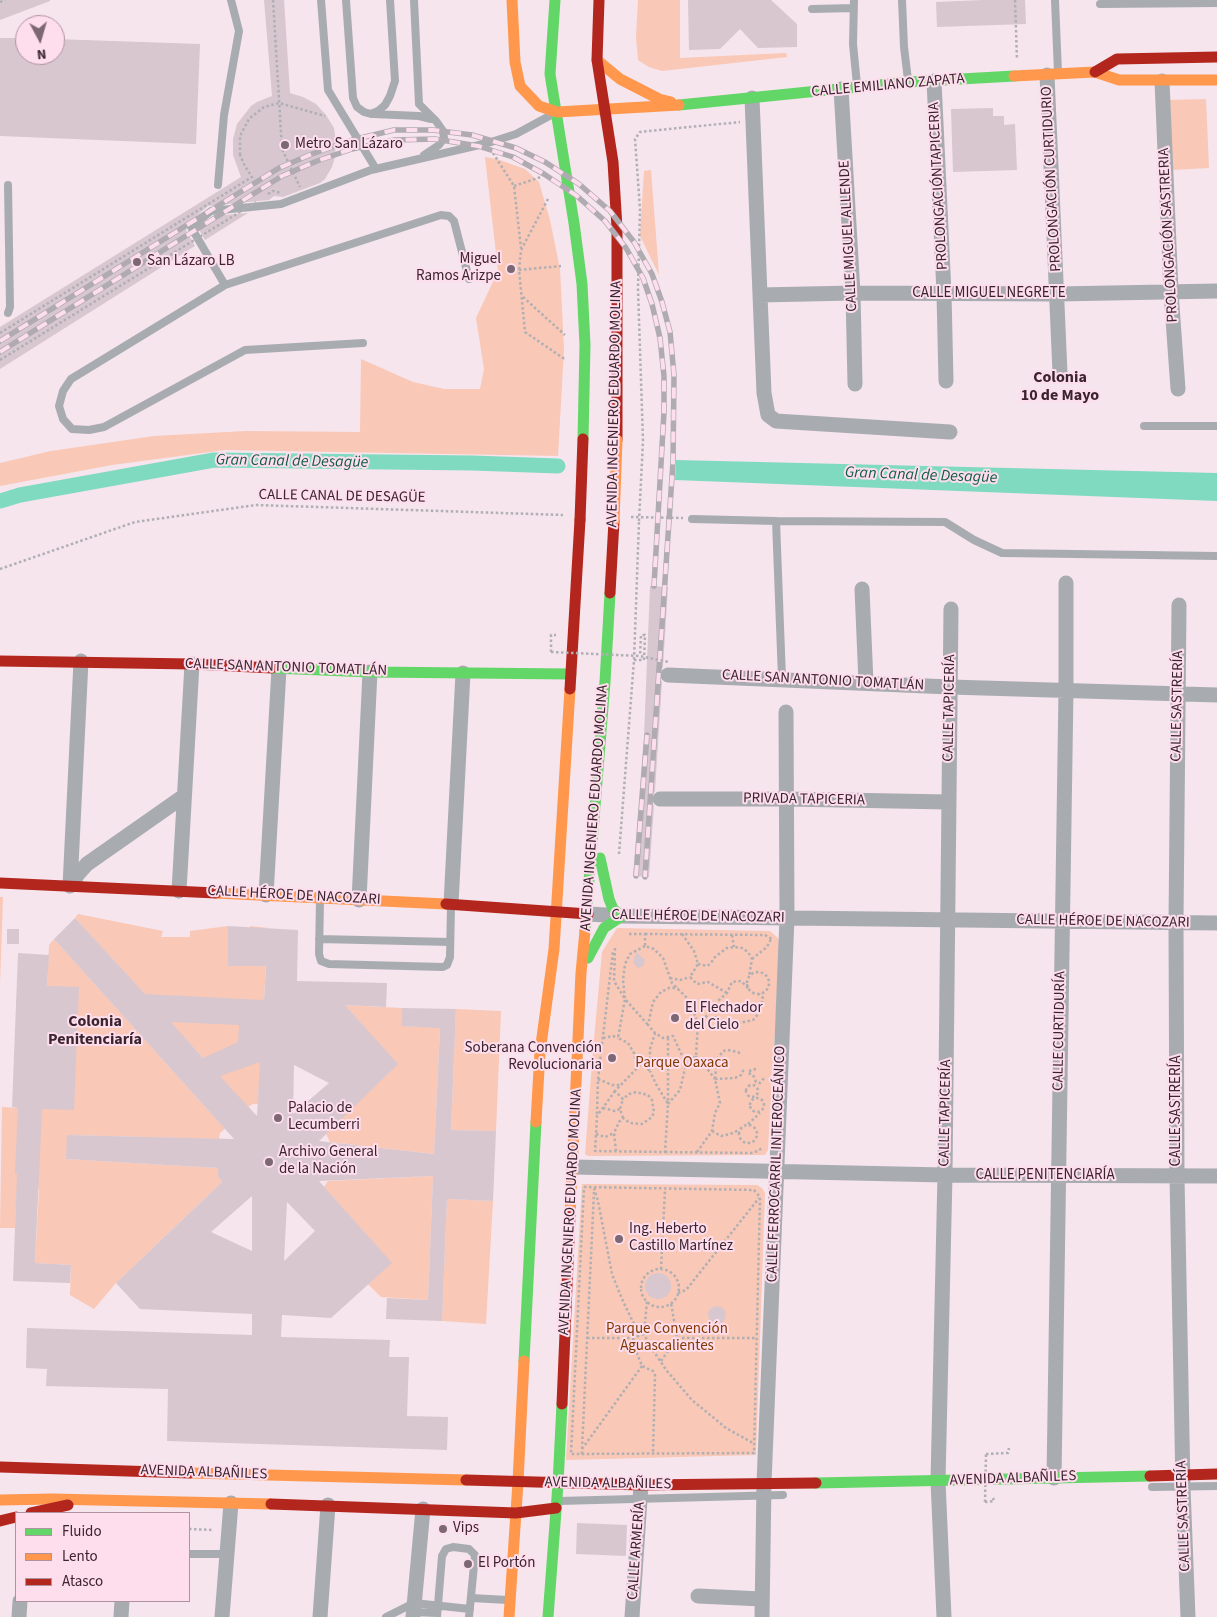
<!DOCTYPE html>
<meta charset="utf-8">
<style>
body{margin:0}
#map{position:relative;width:1217px;height:1617px;overflow:hidden;background:#f6e5ed;font-family:"Source Sans 3",sans-serif}
canvas{display:block}
.legend{position:absolute;left:15px;top:1512px;width:175px;height:90px;box-sizing:border-box;background:#feddec;border:1px solid #b093a0;margin:0;padding:6px 9px;list-style:none;font-size:15px;color:#3a252f}
.legend li{display:flex;align-items:center;gap:10px;height:25px}
.legend b{width:25px;border:1px solid #b093a0}
.north{position:absolute;left:15px;top:15px;width:50px;height:50px;box-sizing:border-box;background:#feddec;border:1px solid #b093a0;border-radius:50%;rotate:174deg;font-size:14px;font-weight:700;line-height:20px;text-align:center;color:#3a252f}
.north::after{content:'';display:block;margin:auto;width:18px;height:22px;background:#7c6872;clip-path:polygon(50% 0,100% 100%,50% 72%,0 100%)}
</style>
<div id="map">
<canvas width="1217" height="1617"></canvas>
<ul class="legend">
<li><b style="height:6px;background:#63d668"></b>Fluido</li>
<li><b style="height:6px;background:#ff974d"></b>Lento</li>
<li><b style="height:6px;background:#b3261e"></b>Atasco</li>
</ul>
<div class="north">N</div>
</div>
<script>
const context = document.querySelector('canvas').getContext('2d');
context.lineJoin = 'round';
function paint(path, color) { context.fillStyle = color; context.fill(path, 'evenodd'); }
const poly = rows => new Path2D(rows.map(r => 'M' + r).join(''));
function trace(path, color, width, dash) { context.strokeStyle = color; context.lineWidth = width; context.lineCap = dash ? 'butt' : 'round'; context.setLineDash(dash || []); context.stroke(path); }
function label(font, color, halo, rows, align = 'center') {
  context.font = font + ' "Source Sans 3",sans-serif'; context.lineWidth = 4; context.setLineDash([]); context.textBaseline = 'middle'; context.strokeStyle = halo; context.fillStyle = color; for (const [text, x, y, turn = 0] of rows) {
    context.save(); context.translate(x, y); context.rotate((+turn || 0) * Math.PI / 180); context.textAlign = isNaN(turn) ? turn : align; if (halo) context.strokeText(text, 0, 0); context.fillText(text, 0, 0); context.restore();
  }
}
paint(poly([
 [638,0,680,0,680,58,786,53,787,57,662,71,649,67,638,60,636,37],
 [1206,99,1209,168,1172,170,1168,100],
 [485,157,497,159,525,169,539,182,550,220,560,269,564,349,558,456,225,450,112,465,0,486,0,463,51,451,154,436,246,431,360,432,361,359,413,382,444,389,480,389,484,369,476,318,498,271],
 [651,170,659,275,640,236,644,171],
 [0,897,3,897,0,985],
 [78,914,163,931,161,937,190,937,190,931,228,926,250,966,250,926,268,928,258,1104,253,1104,248,1107,75,918],
 [617,928,770,931,778,938,780,943,768,1150,765,1155,588,1156,585,1154,593,1050,602,952],
 [54,939,225,1129,220,1133,219,1139,67,1135,67,1159,218,1168,218,1176,222,1182,116,1283,94,1309,70,1295,71,1265,35,1263,39,1189,17,1188,15,1228,0,1228,2,1107,18,1108,47,986,49,945],
 [345,1005,402,1008,401,1026,440,1027,434,1154,330,1142,326,1134,377,1041],
 [456,1009,501,1011,496,1131,451,1130],
 [433,1176,428,1300,381,1297,368,1284,391,1263,324,1187,328,1181],
 [582,1184,757,1185,762,1188,765,1193,756,1455,566,1460],
 [447,1199,493,1201,486,1324,442,1321]
]), '#f9c8b6');
paint(poly([
 [676,460,1217,473,1217,501,675,480]
]), '#7fdac0');
trace(poly([
 [0,501,20,495,214,460,472,463,558,466]
]), '#7fdac0', 15);
paint(poly([
 [0,0,50,0,50,1,0,20],
 [264,0,284,0,290,93,303,97,316,104,326,115,334,128,336,143,335,157,332,167,325,179,320,183,283,197,274,196,269,200,208,206,186,225,186,230,195,246,0,369,0,327,241,177,233,155,233,139,237,124,251,106,257,102,272,96],
 [688,0,771,0,797,24,797,47,758,48,740,29,720,49,689,50],
 [983,0,1025,0,1026,24,937,27,936,2],
 [0,38,25,38,25,55,55,55,55,39,200,44,196,144,0,136],
 [993,108,993,116,1004,116,1004,125,1015,124,1017,170,953,172,951,109],
 [248,213,205,240,198,228,213,216],
 [650,586,668,587,663,667,659,674,662,682,655,791,651,799,654,806,649,877,633,876,644,736],
 [75,918,145,994,264,1000,266,966,228,966,228,926,298,930,297,981,387,983,386,1007,345,1005,398,1064,319,1141,434,1154,440,1028,401,1026,402,1008,456,1009,451,1130,496,1131,493,1201,447,1199,442,1321,386,1319,387,1298,428,1300,433,1176,319,1181,392,1263,331,1318,282,1315,281,1337,390,1340,389,1357,409,1357,407,1416,448,1417,447,1450,167,1441,168,1389,46,1386,47,1369,26,1368,27,1328,252,1335,252,1314,140,1309,116,1283,222,1182,218,1176,218,1168,66,1159,67,1135,234,1139,54,939],
 [171,1022,239,1025,238,1042,203,1058],
 [260,1062,257,1116,220,1076],
 [294,1065,329,1083,293,1114],
 [252,1196,252,1251,211,1232],
 [287,1202,315,1231,284,1261],
 [7,929,19,929,19,944,7,944],
 [636,952,645,960,643,966,638,968,633,963],
 [18,953,49,955,47,986,79,987,74,1110,42,1109,35,1263,71,1265,70,1283,13,1281,17,1174,15,1174,18,1108,12,1107],
 '645 1286a13 13 0 1 1 26 0a13 13 0 1 1-26 0Z',
 '708 1315a9 9 0 1 1 18 0a9 9 0 1 1-18 0Z',
 [577,1523,627,1525,626,1556,576,1554]
]), '#d8c7cf');
trace(poly([
 [273,0,282,149,300,187],
 [1015,0,1017,60],
 [0,2,5,0],
 [493,153,514,186,521,248],
 [240,155,240,136,249,119,264,107,279,103,325,116],
 [514,186,541,177],
 [268,194,273,191,281,193],
 [548,199,521,250,519,270,525,332,566,360],
 [519,270,561,266],
 [523,297,565,335],
 [643,441,638,289,640,209,635,139,640,132,740,122],
 [631,517,683,518],
 [0,569,135,522,256,505,563,515],
 [551,652,551,635,556,635],
 [634,660,644,660,645,635,641,635,640,656],
 [619,854,634,660,639,521],
 [629,934,645,934,645,946,654,949,663,958,672,983,690,1001,698,1024,696,1056,686,1064],
 [645,934,765,935,772,939],
 [682,934,694,951,698,964,690,977,697,984,708,982,727,993],
 [732,935,734,947],
 [645,946,630,954,625,964,623,980,625,999,648,1025],
 [615,948,614,981,625,999,618,1038,628,1043,634,1053,636,1062,642,1063,650,1071,650,1049,655,1033],
 [752,959,767,947,771,939],
 [698,964,707,966,710,964,715,957,727,948,734,947,742,948,748,952,752,959,749,977],
 '747 983a11 11 0 1 1 22 0a11 11 0 1 1-22 0Z',
 [670,978,680,980,690,977],
 [748,988,741,981,732,982,727,993,719,1000,713,1010,717,1018,730,1025,753,1020,760,1012,763,998,759,994],
 [698,1024,713,1010],
 [603,1038,613,1036,618,1038],
 [668,1038,668,1102],
 [696,1056,697,1061,701,1066,705,1066,715,1079],
 [756,1069,751,1070,748,1073,753,1075,756,1082,760,1083,765,1077],
 [598,1079,612,1085,620,1085],
 [715,1079,735,1078,741,1075,744,1069],
 '746 1091a6 6 0 1 1 12 0a6 6 0 1 1-12 0Z',
 [615,1091,597,1116,595,1151,665,1152,668,1104,656,1084,650,1071],
 '750 1105a7 7 0 1 1 14 0a7 7 0 1 1-14 0Z',
 [668,1104,680,1090,686,1064,673,1036,663,1038,655,1033,648,1025,653,1002,661,992,669,988,678,988],
 [603,1108,615,1111,620,1109],
 [597,1114,598,1079,613,951],
 [623,1118,620,1109,623,1099],
 [748,1124,760,1113],
 '739 1134a9 9 0 1 1 18 0a9 9 0 1 1-18 0Z',
 [712,1131,721,1136,730,1134,739,1130],
 [596,1134,605,1137,614,1133],
 [616,1151,614,1133,619,1122,623,1118,630,1123,642,1124,652,1117,654,1112,652,1100,648,1095,636,1092,629,1094,623,1099,615,1091,642,1063],
 [665,1152,751,1153,758,1151,763,1147],
 [697,1152,712,1131,715,1113,720,1103,715,1079,717,1059,723,1051,728,1050,738,1052,742,1055],
 [584,1187,754,1190,760,1197,754,1453,571,1454,584,1187],
 [594,1188,598,1201,612,1274,622,1299,633,1322,644,1334,652,1349,667,1371,692,1400,726,1428,753,1443],
 [661,1269,665,1190],
 '641 1288a19 19 0 1 1 38 0a19 19 0 1 1-38 0Z',
 [678,1293,686,1290,759,1198],
 [644,1334,647,1301],
 [587,1338,633,1338,644,1334],
 [633,1338,636,1351,642,1366,653,1371,655,1375,653,1454],
 [677,1338,756,1338],
 [661,1361,677,1338,671,1303],
 [582,1449,594,1192],
 [582,1454,582,1449,642,1366],
 [986,1454,1008,1453,1009,1448],
 [985,1502,994,1501,993,1498],
 [189,1529,214,1530]
]), '#b0afb3', 2.5, [2.5, 2.5]);
trace(poly([
 [321,0,328,90,376,169],
 [346,0,353,98,357,107,364,112,371,114,378,111,385,105,390,96,395,81,390,0],
 [414,0,419,104,436,121,443,131,444,138,439,145,424,155],
 [854,0,853,44,857,85],
 [902,0,904,47,908,80],
 [1055,0,1058,73],
 [1100,4,1217,3],
 [812,9,854,8],
 [373,114,419,116,431,119],
 [8,185,10,307,8,313],
 [218,185,224,115,239,31,231,0],
 [225,285,191,227,211,211,281,204,371,170,488,143,516,134,553,114],
 [363,343,245,350,104,427,89,430,72,429,63,419,59,406,63,391,71,379,225,285,441,215,449,216,454,221,469,279],
 [1144,426,1217,426],
 [692,519,776,521],
 [782,678,776,521,945,522,974,540,1002,553,1217,556],
 [320,900,319,954,321,961,329,964,443,967,447,965,450,957,451,906],
 [319,939,450,942],
 [1152,1487,1217,1486],
 [559,1501,783,1495],
 [189,1554,226,1554],
 [471,1598,508,1600],
 [414,1612,437,1613],
 [386,1617,414,1603,470,1609],
 [437,1617,442,1556,446,1549,453,1547,469,1549,475,1555,469,1617]
]), '#a8acb1', 8);
trace(poly([
 [1047,75,1060,373],
 [934,81,944,293,946,381],
 [1162,81,1171,292,1178,389],
 [841,89,853,293,855,384],
 [752,98,764,393,768,415,776,421,950,432],
 [760,295,853,293,1057,294,1217,291],
 [862,589,866,683],
 [1179,605,1176,923,1177,1176,1183,1487,1188,1617],
 [668,675,950,687,1217,695],
 [660,799,787,799,948,802],
 [70,886,81,661],
 [70,886,78,874,87,864,184,796],
 [179,891,192,664],
 [266,895,279,669],
 [359,900,370,672],
 [451,904,463,673],
 [588,914,622,916,1217,923],
 [573,1167,945,1175,1217,1176],
 [1054,1478,1066,690,1066,583],
 [698,1596,762,1599],
 [19,1617,20,1601],
 [121,1617,122,1601],
 [222,1617,231,1503],
 [320,1617,328,1505],
 [413,1617,423,1509],
 [632,1617,641,1485],
 [762,1617,764,1483,787,918,786,712],
 [944,1617,938,1481,945,1175,951,609]
]), '#a8acb1', 15);
trace(poly([
 [555,0,550,74,574,223,582,284,585,345,583,439],
 [679,105,908,82,1014,76],
 [272,668,370,672,571,674],
 [585,931,605,682,610,593],
 [588,958,604,928,622,916,613,909,609,899,600,858],
 [524,1361,536,1122],
 [816,1483,1150,1476],
 [548,1617,558,1484,562,1404]
]), '#63d668', 11);
trace(poly([
 [512,0,515,62,520,86,539,106,557,112,679,105],
 [597,60,620,79,659,99,671,102],
 [1014,76,1095,72,1119,80,1217,80],
 [216,893,446,904],
 [536,1122,540,1052,554,949,570,689],
 [570,1216,581,973,585,931],
 [190,1473,466,1480],
 [0,1500,52,1499,271,1504],
 [509,1617,518,1482,524,1361]
]), '#ff974d', 11);
trace(poly([
 [599,0,597,60,613,162,617,228,617,440],
 [1095,72,1117,59,1217,57],
 [610,593,614,521],
 [0,661,192,664,272,668],
 [570,689,580,520],
 [0,883,216,893],
 [446,904,588,914],
 [562,1404,570,1216],
 [0,1467,190,1473],
 [1150,1476,1217,1474],
 [466,1480,641,1485,816,1483],
 [271,1504,516,1513,556,1508],
 [31,1513,68,1505],
 [0,1521,16,1517]
]), '#b3261e', 11);
const rail = poly([
 [0,341,279,168,312,154,352,140,394,130,433,130,472,135,516,148,545,162,579,184,610,211,634,242,652,274,662,302,670,332,674,375,673,462,645,877],
 [0,352,282,176,317,161,352,149,395,140,435,139,478,146,513,157,544,174,577,196,605,221,626,248,643,278,652,304,660,338,664,376,664,412,654,586],
 [636,876,647,735]
]);
trace(rail, '#afabb1', 5.5);
trace(rail, '#feddec', 4, [11]);
trace(poly([
 [0,333,252,177,245,166,240,155],
 [0,360,256,202],
 [639,521,643,441],
 [551,652,640,656,669,662],
 [985,1502,986,1454]
]), '#b0afb3', 2.5, [2.5, 2.5]);
trace(poly([
 [614,521,617,440]
]), '#ff974d', 11);
trace(poly([
 [580,520,583,439]
]), '#b3261e', 11);
for (const [x, y, r, color] of [
 [285,145,5,"#7c6872"],
 [137,262,5,"#7c6872"],
 [511,269,5,"#7c6872"],
 [675,1018,5,"#7c6872"],
 [612,1058,5,"#7c6872"],
 [278,1118,5,"#7c6872"],
 [269,1162,5,"#7c6872"],
 [619,1239,5,"#7c6872"],
 [443,1529,5,"#7c6872"],
 [468,1564,5,"#7c6872"]
]) { const dot = new Path2D(); dot.arc(x, y, r, 0, 2 * Math.PI); context.fillStyle = color; context.fill(dot); trace(dot, '#feddec', 2); }
label('15px', '#3a252f', '#feddec', [
 ["CALLE EMILIANO ZAPATA",888,86,-5],
 ["PROLONGACIÓN CURTIDURIO",1052,179,-93],
 ["PROLONGACIÓNTAPICERIA",939,186,-93],
 ["PROLONGACIÓN SASTRERIA",1169,235,-93],
 ["CALLE MIGUEL ALLENDE",849,236,-93],
 ["CALLE MIGUEL NEGRETE",989,294],
 ["AVENIDA INGENIERO EDUARDO MOLINA",615,404,-89],
 ["CALLE CANAL DE DESAGÜE",342,497,1],
 ["CALLE SAN ANTONIO TOMATLÁN",286,668,2],
 ["CALLE SAN ANTONIO TOMATLÁN",823,681,3],
 ["CALLE SASTRERÍA",1178,706,-89],
 ["CALLE TAPICERÍA",950,708,-89],
 ["PRIVADA TAPICERIA",804,800,1],
 ["AVENIDA INGENIERO EDUARDO MOLINA",595,808,-86],
 ["CALLE HÉROE DE NACOZARI",294,896,3],
 ["CALLE HÉROE DE NACOZARI",698,917,1],
 ["CALLE HÉROE DE NACOZARI",1103,922,1],
 ["CALLE CURTIDURÍA",1060,1031,-89],
 ["CALLE SASTRERÍA",1177,1111,-90],
 ["CALLE TAPICERÍA",946,1113,-89],
 ["CALLE FERROCARRIL INTEROCEÁNICO",777,1164,-88],
 ["CALLE PENITENCIARÍA",1045,1176],
 ["AVENIDA INGENIERO EDUARDO MOLINA",571,1212,-87],
 ["AVENIDA ALBAÑILES",204,1473,2],
 ["AVENIDA ALBAÑILES",1013,1479,-2],
 ["AVENIDA ALBAÑILES",608,1484,1],
 ["CALLE SASTRERÍA",1184,1516,-92],
 ["CALLE ARMERÍA",637,1551,-86]
]);
label('15px', '#3a252f', '#feddec', [
 ["Metro San Lázaro",295,145],
 ["Miguel",501,260,"right"],
 ["Ramos Arizpe",501,277,"right"],
 ["San Lázaro LB",147,262],
 ["El Flechador",685,1009],
 ["del Cielo",685,1026],
 ["Soberana Convención",602,1049,"right"],
 ["Revolucionaria",602,1066,"right"],
 ["Palacio de",288,1109],
 ["Lecumberri",288,1126],
 ["Archivo General",279,1153],
 ["de la Nación",279,1170],
 ["Ing. Heberto",629,1230],
 ["Castillo Martínez",629,1247],
 ["Vips",453,1529],
 ["El Portón",478,1564]
], 'left');
label('15px', '#833900', '#feddec', [
 ["Parque Oaxaca",682,1064],
 ["Parque Convención",667,1330],
 ["Aguascalientes",667,1347]
]);
label('bold 16px', '#3a252f', '#feddec', [
 ["Colonia",1060,378],
 ["10 de Mayo",1060,396],
 ["Colonia",95,1022],
 ["Penitenciaría",95,1040]
]);
label('italic 16px', '#0e5b46', '#feddec', [
 ["Gran Canal de Desagüe",292,462,1],
 ["Gran Canal de Desagüe",921,476,2]
]);
</script>
